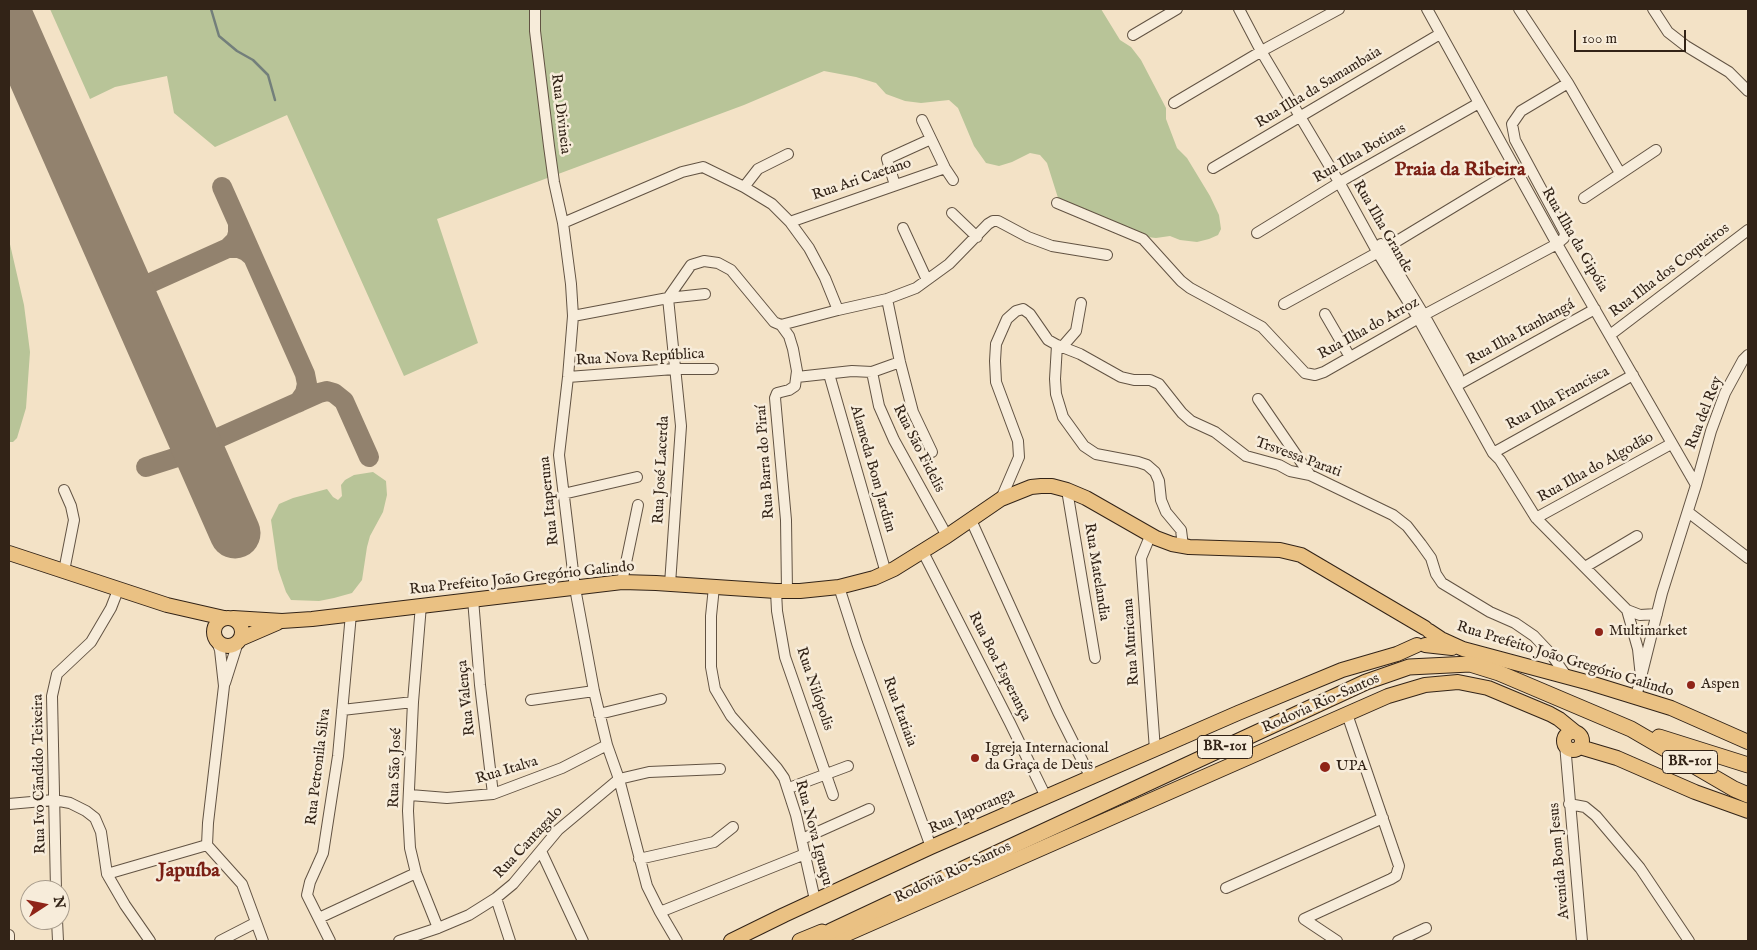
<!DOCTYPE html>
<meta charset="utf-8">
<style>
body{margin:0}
#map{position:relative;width:1757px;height:950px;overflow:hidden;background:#f3e2c6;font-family:"IM FELL English",serif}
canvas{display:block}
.frame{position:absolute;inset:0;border:10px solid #322317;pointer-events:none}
.north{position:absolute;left:20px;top:880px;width:50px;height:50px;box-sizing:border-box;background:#f7ecda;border:1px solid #a89c8c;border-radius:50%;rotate:79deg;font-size:14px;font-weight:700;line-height:20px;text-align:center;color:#322317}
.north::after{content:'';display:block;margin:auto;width:18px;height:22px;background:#8f2418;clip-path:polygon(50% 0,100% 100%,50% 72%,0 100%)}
.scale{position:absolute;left:1574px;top:30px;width:112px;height:22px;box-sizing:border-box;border:2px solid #322317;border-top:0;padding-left:6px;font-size:15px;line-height:18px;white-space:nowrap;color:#322317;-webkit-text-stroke:4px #f7ecda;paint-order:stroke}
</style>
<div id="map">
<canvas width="1757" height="950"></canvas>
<div class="frame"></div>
<div class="north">N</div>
<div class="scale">100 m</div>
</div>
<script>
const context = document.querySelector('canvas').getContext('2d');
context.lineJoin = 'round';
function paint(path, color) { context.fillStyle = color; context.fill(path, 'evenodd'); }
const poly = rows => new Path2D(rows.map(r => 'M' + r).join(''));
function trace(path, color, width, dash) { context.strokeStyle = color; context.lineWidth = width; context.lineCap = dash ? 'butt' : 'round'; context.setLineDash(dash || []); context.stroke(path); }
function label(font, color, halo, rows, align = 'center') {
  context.font = font + ' "IM FELL English",serif'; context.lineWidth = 5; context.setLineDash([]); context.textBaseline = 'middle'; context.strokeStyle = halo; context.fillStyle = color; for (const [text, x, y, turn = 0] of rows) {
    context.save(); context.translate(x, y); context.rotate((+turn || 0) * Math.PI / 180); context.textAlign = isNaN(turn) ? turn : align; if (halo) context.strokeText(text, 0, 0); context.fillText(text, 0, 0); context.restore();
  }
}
paint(poly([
 [50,9,1101,9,1120,40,1131,47,1141,60,1166,108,1166,119,1177,148,1187,158,1210,196,1219,215,1221,229,1218,235,1209,239,1197,242,1180,240,1170,236,1156,238,1147,237,1059,201,1047,163,1040,155,1030,153,1012,162,999,166,986,163,974,146,958,108,949,100,921,103,905,101,886,94,876,83,856,77,824,71,744,105,437,219,478,343,404,376,287,115,215,147,174,113,167,76,115,87,90,99],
 [9,240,24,305,30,352,26,408,17,438,13,442,9,442],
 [373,472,386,481,387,495,383,512,370,536,367,547,362,580,352,593,334,598,319,601,291,600,286,592,278,569,271,520,279,504,293,498,327,489,333,497,338,500,342,496,341,485,345,480,354,475]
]), '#b8c498');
trace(poly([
 [211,9,219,36,237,51,253,60,268,75,275,100]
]), '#737f7b', 2.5);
trace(poly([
 [222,187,238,223],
 [253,257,305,374,307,384,305,393,298,403],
 [120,273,131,283,136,284,148,284,139,294,137,299,138,313],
 [148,284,228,248,239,248,246,251,253,257,238,223,238,233,236,240,228,248],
 [189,429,200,439,205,441,216,439,207,448],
 [216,439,319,393,327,391,334,393,344,401,369,457],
 [146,467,187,454,197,458,206,467]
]), '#92826e', 20);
trace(poly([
 [9,20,235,533]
]), '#92826e', 51);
const minor = poly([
 [535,9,535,31,549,146,554,182,563,223,571,284,573,316,568,377,559,455,575,588,594,691,607,745,619,779,647,886,660,912,677,941],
 [1239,9,1261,51,1339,182,1378,253,1418,318,1493,453,1500,460,1536,518,1627,610,1638,649,1641,677],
 [1427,9,1557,244,1696,485],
 [1519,9,1568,83,1620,173],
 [1653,9,1668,32,1686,46,1729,72,1748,91],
 [1133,35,1177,9],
 [1174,103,1267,48,1339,9],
 [922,120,945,168,953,180],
 [1213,168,1440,34],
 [895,185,887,159,931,139],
 [744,187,758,169,788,154],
 [1584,198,1656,150],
 [1057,203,1143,239,1181,281,1190,288,1262,327,1305,373,1315,375,1324,372,1424,315,1557,244,1564,238,1565,233,1515,140,1512,124,1521,111,1568,83],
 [952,213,977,237],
 [790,222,945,168],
 [563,223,682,172,703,167,744,187,772,204,790,222,809,248,825,278,838,310],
 [903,228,927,280],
 [1257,233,1345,179,1479,103],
 [1381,244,1424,315,1458,376],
 [887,299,900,362,913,412,932,452],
 [1284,304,1384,249,1516,169],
 [1325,314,1350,357],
 [573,316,668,298,705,294],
 [781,325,838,310,887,299,916,288,949,264,988,224,993,221,998,221,1028,237,1052,246,1107,255],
 [1610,335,1748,230],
 [1057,345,1055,379,1056,394,1063,417,1084,446,1096,454,1138,462,1147,465,1155,472,1159,481,1161,500,1166,512,1181,530,1183,546],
 [1062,347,1076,331,1081,303],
 [872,372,879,406,894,440,947,536],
 [829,374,886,573],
 [568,377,674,369,713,369],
 [797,377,852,371,872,372,900,362],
 [1456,386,1595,309],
 [1258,399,1310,475],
 [1493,453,1633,375],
 [64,490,71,506,74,520,64,571],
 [1067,490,1095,658],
 [563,494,637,477],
 [1001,499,1019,457,1018,441,996,382,995,361,996,344,1007,319,1016,311,1023,309,1030,314,1048,340,1057,345,1080,354,1121,377,1134,380,1150,380,1159,384,1182,413,1191,421,1215,432,1246,456,1279,465,1290,471,1310,475,1393,515,1407,526,1421,544,1431,558,1436,574,1442,583,1490,612,1515,623,1534,636,1551,654,1567,677],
 [1688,512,1748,558],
 [1536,518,1671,444],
 [971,520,1058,712,1091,778],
 [1151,534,1141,558,1155,750],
 [923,552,1010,723,1046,797],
 [1585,567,1637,536],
 [622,582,638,505],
 [670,584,681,426,668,298,691,265,704,261,718,263,731,270,774,322,781,325,789,336,793,349,797,371,795,386,789,390,777,393,775,398,786,520,787,591],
 [714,587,711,616,711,667,715,689,731,716,777,768,784,778,796,815,815,900],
 [839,587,857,643,931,847],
 [776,591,777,611,785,657,833,795],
 [473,599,480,685,493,794],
 [421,605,413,702,408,811,410,848,416,873,438,928],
 [1627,610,1640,615,1657,614],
 [225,683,238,642],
 [1636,697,1662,593,1696,485,1711,431,1725,393,1743,360,1748,355],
 [531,700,594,691],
 [342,710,413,702],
 [599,714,661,699],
 [1565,744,1582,941],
 [789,788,848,766],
 [410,795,447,798,493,794,562,768,607,745],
 [9,804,54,800,70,803,86,811,95,818,101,832,107,874,125,905,150,941],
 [1569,804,1585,807,1596,816,1640,868,1689,941],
 [802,839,869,809],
 [207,845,208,823,224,686,220,650,216,639],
 [207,845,242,884,263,941],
 [541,851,583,941],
 [639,859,714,842,733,827],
 [107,874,207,845],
 [1226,888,1383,818],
 [56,890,52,696,57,674,91,642,111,608,118,590],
 [496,898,510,941],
 [660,912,805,854],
 [319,918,416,873],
 [57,920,58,941],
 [9,935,9,941],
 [220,941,255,923],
 [330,941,307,895,310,882,323,853,338,756,351,614],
 [399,941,438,928,469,915,496,898,513,884,558,830,619,779,649,772,720,769],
 [1337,941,1304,919,1391,879,1396,876,1399,866,1347,714],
 [1398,941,1426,928]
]);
const major = poly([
 [9,553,167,605,224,618],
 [233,618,282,621,312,619,622,582,656,583,776,591,800,591,839,587,874,578,894,569,947,536,1001,499,1031,487,1041,486,1052,486,1067,490,1086,498,1156,538,1172,544,1189,547,1280,550,1301,555,1425,628],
 '214 632a14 14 0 1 1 28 0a14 14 0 1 1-28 0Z',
 [1429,631,1441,639,1463,649,1590,683,1671,708,1748,742],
 [240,639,277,623],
 [1425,645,1452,648],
 '1564 741a9 9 0 1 1 18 0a9 9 0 1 1-18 0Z',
 [1580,747,1617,758,1695,792,1748,811],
 [731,941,784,915,931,847,1238,713,1342,670,1397,654,1417,645],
 [831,941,1388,696,1425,685,1458,682,1488,688,1550,714,1559,719,1575,732]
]);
const highway = poly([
 [1659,737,1748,765],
 [800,941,822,932],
 [815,941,831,931,1010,847,1366,682,1409,667,1470,664,1499,673,1631,729,1734,789,1748,795]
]);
trace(minor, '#625343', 12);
trace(major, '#322317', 16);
trace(highway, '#322317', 17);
trace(minor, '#f7ecda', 10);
trace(major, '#eac183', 14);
trace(highway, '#eac183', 15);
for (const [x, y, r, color] of [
 [1599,632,5,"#8f2418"],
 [1691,685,5,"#8f2418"],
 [975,758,5,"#8f2418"],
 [1325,767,6,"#8f2418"]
]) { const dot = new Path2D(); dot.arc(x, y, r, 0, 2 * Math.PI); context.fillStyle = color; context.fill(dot); trace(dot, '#f7ecda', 2); }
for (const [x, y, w] of [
 [1225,747,55],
 [1690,762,55]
]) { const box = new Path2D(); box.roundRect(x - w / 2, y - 11.5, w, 23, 4); context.fillStyle = '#f7ecda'; context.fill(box); trace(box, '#322317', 1); }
label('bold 14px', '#322317', null, [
 ["BR-101",1225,747],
 ["BR-101",1690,762]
]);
label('15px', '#322317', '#f7ecda', [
 ["Rua Ilha da Samambaia",1319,88,-31],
 ["Rua Divineia",560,114,83],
 ["Rua Ilha Botinas",1360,154,-30],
 ["Rua Ari Caetano",862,180,-19],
 ["Rua Ilha Grande",1382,227,60],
 ["Rua Ilha da Gipóia",1574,240,60],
 ["Rua Ilha dos Coqueiros",1670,271,-37],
 ["Rua Ilha do Arroz",1369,329,-29],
 ["Rua Ilha Itanhangá",1521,333,-29],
 ["Rua Nova República",640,358,-3],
 ["Rua Ilha Francisca",1558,399,-29],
 ["Rua del Rey",1705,413,-69],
 ["Rua São Fidelis",918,449,63],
 ["Trsvessa Parati",1298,458,20],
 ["Rua Barra do Piraí",766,462,-94],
 ["Rua Ilha do Algodão",1596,468,-29],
 ["Alameda Bom Jardim",872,469,74],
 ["Rua José Lacerda",662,470,-87],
 ["Rua Itaperuna",550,501,-96],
 ["Rua Matelandia",1096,572,81],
 ["Rua Prefeito João Gregório Galindo",522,579,-6],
 ["Rua Muricana",1132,642,-94],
 ["Rua Prefeito João Gregório Galindo",1565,660,17],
 ["Rua Boa Esperança",999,667,63],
 ["Rua Nilópolis",814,689,71],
 ["Rua Valença",467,698,-96],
 ["Rodovia Rio-Santos",1321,704,-24],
 ["Rua Itatiaia",899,712,70],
 ["Rua Petronila Silva",319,767,-83],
 ["Rua São José",396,768,-88],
 ["Rua Italva",507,771,-17],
 ["Rua Ivo Cãndido Teixeira",40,774,-91],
 ["Rua Japoranga",972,812,-24],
 ["Rua Nova Iguaçu",813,833,75],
 ["Rua Cantagalo",529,843,-47],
 ["Avenida Bom Jesus",1560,861,-95],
 ["Rodovia Rio-Santos",953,873,-25]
]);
label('15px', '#322317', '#f7ecda', [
 ["Multimarket",1609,632],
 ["Aspen",1701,685],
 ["Igreja Internacional",985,749],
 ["da Graça de Deus",985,766],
 ["UPA",1336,767]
], 'left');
label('bold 20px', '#7a1f14', '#f7ecda', [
 ["Praia da Ribeira",1460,171],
 ["Japuíba",189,872]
]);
</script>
